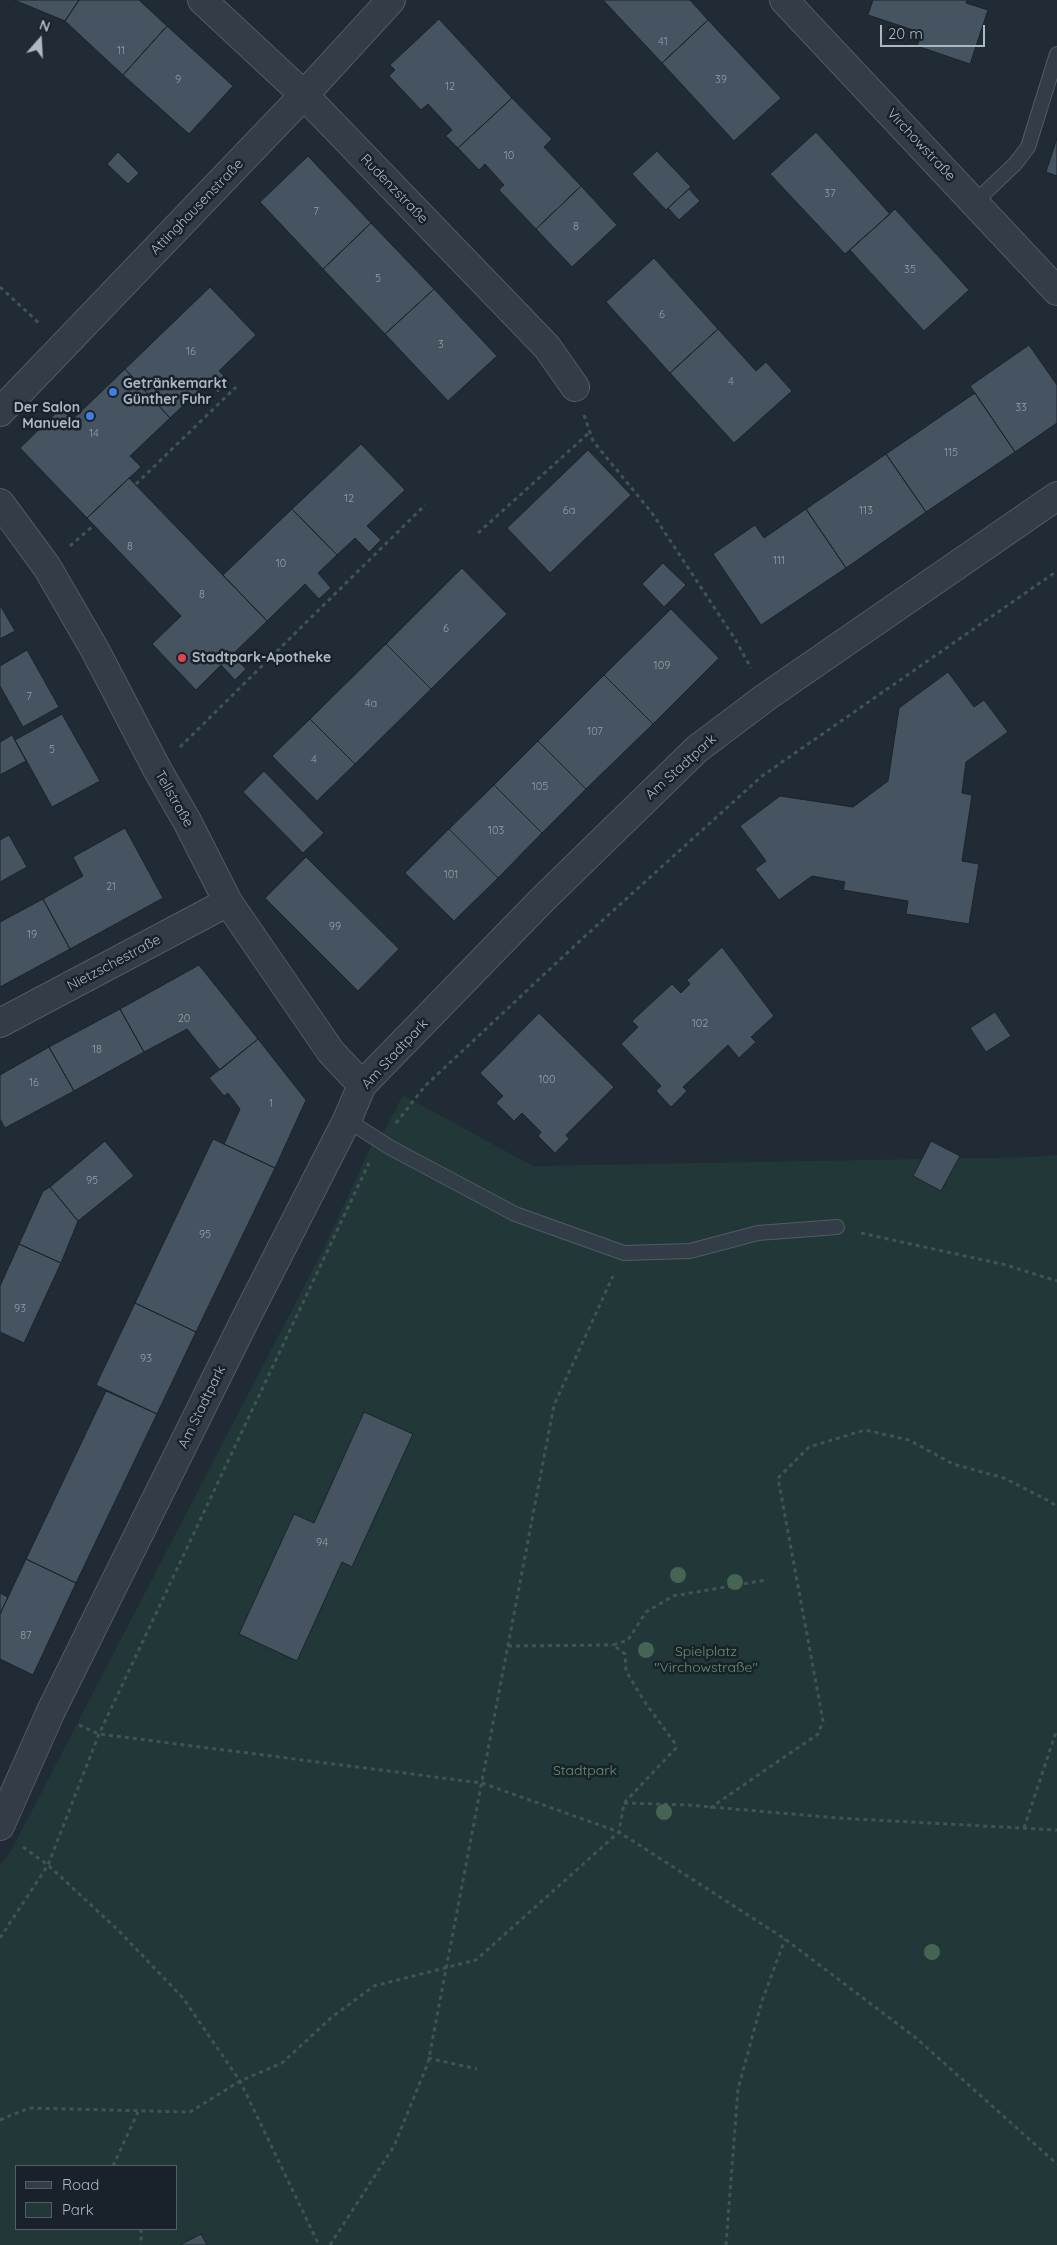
<!DOCTYPE html>
<meta charset="utf-8">
<style>
body{margin:0}
#map{position:relative;width:1057px;height:2245px;overflow:hidden;background:#202b36;font-family:Quicksand,sans-serif}
canvas{display:block}
.legend{position:absolute;left:15px;top:2165px;width:162px;height:65px;box-sizing:border-box;background:#19222b;border:1px solid #545e68;margin:0;padding:6px 9px;list-style:none;font-size:15px;color:#adb8c4}
.legend li{display:flex;align-items:center;gap:10px;height:25px}
.legend b{width:25px;border:1px solid #545e68}
.north{position:absolute;left:15px;top:15px;width:50px;height:50px;-webkit-text-stroke:4px #19222b;paint-order:stroke;rotate:19deg;font-size:14px;font-weight:700;line-height:20px;text-align:center;color:#adb8c4}
.north::after{content:'';display:block;margin:auto;width:18px;height:22px;background:#adb8c4;clip-path:polygon(50% 0,100% 100%,50% 72%,0 100%)}
.scale{position:absolute;left:880px;top:25px;width:105px;height:22px;box-sizing:border-box;border:2px solid #adb8c4;border-top:0;padding-left:6px;font-size:15px;line-height:18px;white-space:nowrap;color:#adb8c4;-webkit-text-stroke:4px #19222b;paint-order:stroke}
</style>
<div id="map">
<canvas width="1057" height="2245"></canvas>
<ul class="legend">
<li><b style="height:6px;background:#333d47"></b>Road</li>
<li><b style="height:14px;background:#223737"></b>Park</li>
</ul>
<div class="north">N</div>
<div class="scale">20 m</div>
</div>
<script>
const context = document.querySelector('canvas').getContext('2d');
context.lineJoin = 'round';
function paint(path, color) { context.fillStyle = color; context.fill(path, 'evenodd'); }
const poly = rows => new Path2D(rows.map(r => 'M' + r).join(''));
function trace(path, color, width, dash) { context.strokeStyle = color; context.lineWidth = width; context.lineCap = dash ? 'butt' : 'round'; context.setLineDash(dash || []); context.stroke(path); }
function label(font, color, halo, rows, align = 'center') {
  context.font = font + ' Quicksand,sans-serif'; context.lineWidth = 5; context.setLineDash([]); context.textBaseline = 'middle'; context.strokeStyle = halo; context.fillStyle = color; for (const [text, x, y, turn = 0] of rows) {
    context.save(); context.translate(x, y); context.rotate((+turn || 0) * Math.PI / 180); context.textAlign = isNaN(turn) ? turn : align; if (halo) context.strokeText(text, 0, 0); context.fillText(text, 0, 0); context.restore();
  }
}
paint(poly([
 [403,1095,533,1166,1032,1157,1057,1155,1057,2245,0,2245,0,1866,12,1849,325,1246,378,1131,384,1132],
 [16,2166,176,2166,176,2229,16,2229]
]), '#223737');
const building = poly([
 [14,0,79,0,65,21,14,0],
 [79,0,139,0,167,26,123,75,65,21,79,0],
 [603,0,690,0,708,20,662,63,603,0],
 [873,0,967,0,966,3,988,10,970,64,917,46,922,33,868,15,873,0],
 [439,19,512,98,458,148,446,136,452,130,428,104,421,110,389,76,395,70,390,65,439,19],
 [708,20,781,98,734,141,662,63,708,20],
 [167,26,233,86,189,134,123,75,167,26],
 [512,98,552,139,544,147,581,186,536,229,499,190,504,185,485,164,479,170,458,148,512,98],
 [816,132,890,214,845,254,770,174,816,132],
 [1057,138,1057,176,1046,172,1057,138],
 [657,151,691,187,666,210,632,174,657,151],
 [118,152,139,173,128,184,107,164,118,152],
 [308,156,371,223,323,269,260,202,308,156],
 [581,186,617,225,572,267,536,229,581,186],
 [689,189,700,201,679,220,668,208,689,189],
 [895,209,969,290,924,331,850,250,895,209],
 [371,223,434,289,385,334,323,269,371,223],
 [654,258,718,329,670,373,606,302,654,258],
 [210,287,256,335,219,371,230,382,218,393,208,382,170,418,125,369,210,287],
 [434,289,497,356,448,401,385,334,434,289],
 [718,329,756,371,766,362,792,391,734,443,670,373,718,329],
 [1029,345,1057,385,1057,423,1015,452,970,386,1029,345],
 [125,369,170,418,130,456,141,467,87,518,20,448,61,408,72,420,125,369],
 [975,393,1015,452,926,512,886,454,975,393],
 [361,444,405,490,367,526,381,540,369,552,355,538,337,555,292,509,361,444],
 [588,450,631,495,550,573,507,528,588,450],
 [886,454,926,512,846,568,806,509,886,454],
 [129,478,267,621,232,655,246,669,235,680,221,665,196,690,152,644,181,616,87,518,129,478],
 [292,509,337,555,318,573,331,588,319,599,305,584,267,621,223,575,292,509],
 [806,509,846,568,761,625,713,554,755,525,764,538,806,509],
 [663,563,686,585,664,607,642,584,663,563],
 [462,568,507,614,431,689,386,644,462,568],
 [0,605,15,631,0,639,0,605],
 [671,609,719,658,653,724,604,675,671,609],
 [386,644,431,689,355,764,310,719,386,644],
 [27,650,59,707,23,727,0,686,0,666,27,650],
 [948,672,974,707,984,700,1008,732,966,762,962,793,972,795,962,861,979,864,969,924,906,914,908,901,843,890,845,882,812,876,779,900,755,869,766,861,740,826,780,796,853,807,888,781,899,708,948,672],
 [604,675,653,724,586,789,538,741,604,675],
 [62,714,100,781,52,807,15,740,62,714],
 [310,719,355,764,317,801,272,756,310,719],
 [12,735,26,761,0,775,0,742,12,735],
 [538,741,586,789,542,833,494,785,538,741],
 [264,771,324,833,303,853,243,792,264,771],
 [494,785,542,833,498,878,449,829,494,785],
 [125,828,163,898,70,949,43,899,83,876,73,857,125,828],
 [449,829,498,878,454,921,405,873,449,829],
 [9,835,27,867,0,882,0,840,9,835],
 [306,857,399,949,358,991,265,898,306,857],
 [43,899,70,949,0,987,0,922,43,899],
 [722,947,774,1016,751,1037,756,1042,739,1058,728,1045,683,1087,687,1091,671,1107,656,1091,661,1086,621,1044,638,1027,632,1021,672,984,681,993,690,984,687,980,722,947],
 [199,965,258,1039,220,1070,187,1029,144,1052,120,1009,199,965],
 [120,1009,144,1052,74,1091,49,1047,120,1009],
 [995,1012,1011,1036,986,1052,970,1028,995,1012],
 [539,1013,614,1087,566,1135,569,1139,555,1153,538,1136,541,1132,522,1113,514,1121,496,1103,503,1096,480,1073,539,1013],
 [258,1039,306,1100,275,1168,224,1144,240,1109,228,1093,224,1096,209,1078,258,1039],
 [49,1047,74,1091,5,1128,0,1119,0,1075,49,1047],
 [213,1139,275,1168,196,1332,135,1303,213,1139],
 [105,1141,134,1176,78,1221,50,1187,105,1141],
 [931,1141,960,1156,941,1191,913,1176,931,1141],
 [50,1187,78,1221,61,1263,19,1244,43,1191,50,1187],
 [19,1244,61,1263,24,1343,0,1332,0,1286,19,1244],
 [135,1303,196,1332,157,1414,96,1385,135,1303],
 [106,1391,157,1414,76,1583,26,1559,106,1391],
 [364,1412,413,1434,352,1567,342,1562,297,1661,239,1634,294,1514,314,1523,364,1412],
 [26,1559,76,1583,33,1675,0,1659,0,1614,26,1559],
 [0,1593,8,1597,0,1614,0,1593],
 [201,2234,207,2245,180,2245,201,2234]
]);
paint(building, '#465360');
trace(building, '#1b242d', 1);
const service = poly([
 [974,203,1015,164,1028,147,1057,54],
 [347,1120,391,1148,515,1214,624,1253,690,1251,758,1233,837,1227]
]);
const minor = poly([
 [202,0,304,95,547,347,575,387],
 [784,0,1057,291],
 [0,412,304,95,391,0],
 [0,503,47,567,95,650,157,769,187,821,228,902,331,1052,362,1085],
 [0,1023,228,902],
 [0,1826,51,1711,246,1318,347,1120,362,1085,543,899,697,749,766,697,1057,496]
]);
trace(service, '#515b65', 16);
trace(minor, '#515b65', 30);
trace(poly([
 [0,287,40,324],
 [584,415,593,441,652,513,735,639,751,668],
 [136,484,236,387],
 [478,533,590,432],
 [70,546,94,525],
 [180,747,425,505],
 [396,1123,425,1086,583,938,762,776,1057,571],
 [861,1233,1006,1265,1057,1281],
 [508,1646,613,1645],
 [79,1725,99,1734,482,1783,619,1832,785,1939,916,2038,1057,2164],
 [624,1803,688,1805,838,1818,1057,1830],
 [710,1808,818,1734,823,1721,778,1478,809,1447,865,1430,909,1440,953,1464,1004,1478,1051,1502,1057,1507],
 [1024,1828,1057,1729],
 [23,1847,48,1865,119,1931,183,1998,240,2081,319,2245],
 [0,1938,48,1865,99,1734,369,1163],
 [428,2058,477,2069],
 [0,2120,29,2108,190,2112,240,2081,282,2063,332,2017,374,1986,476,1960,619,1832,624,1803,676,1748,674,1742,644,1701,626,1671,625,1654,613,1645,628,1640,646,1612,673,1596,766,1580],
 [113,2166,138,2112],
 [140,2229,142,2234,140,2245],
 [330,2245,394,2146,428,2063,554,1405,613,1276],
 [726,2245,738,2089,762,2001,785,1939]
]), '#3f5454', 3, [4, 4]);
trace(service, '#333d47', 14);
trace(minor, '#333d47', 28);
context.fillStyle = '#466454';
for (const [x, y] of [
 [678,1575],
 [735,1582],
 [646,1650],
 [664,1812],
 [932,1952]
]) { context.beginPath(); context.arc(x, y, 8, 0, 2 * Math.PI); context.fill(); }
for (const [x, y, r, color] of [
 [113,392,5,"#3f7fe0"],
 [90,416,5,"#3f7fe0"],
 [182,658,5,"#e0444e"]
]) { const dot = new Path2D(); dot.arc(x, y, r, 0, 2 * Math.PI); context.fillStyle = color; context.fill(dot); trace(dot, '#19222b', 2); }
label('11px', '#939fab', null, [
 ["41",663,42],
 ["11",121,51],
 ["9",178,80],
 ["39",721,80],
 ["12",450,87],
 ["10",509,156],
 ["37",830,194],
 ["7",316,212],
 ["8",576,227],
 ["35",910,270],
 ["5",378,279],
 ["6",662,315],
 ["3",441,345],
 ["16",191,352],
 ["4",731,382],
 ["33",1021,408],
 ["14",94,434],
 ["115",951,453],
 ["12",349,499],
 ["6a",569,511],
 ["113",866,511],
 ["8",130,547],
 ["111",779,561],
 ["10",281,564],
 ["8",202,595],
 ["6",446,629],
 ["109",662,666],
 ["7",29,697],
 ["4a",371,704],
 ["107",595,732],
 ["5",52,750],
 ["4",314,760],
 ["105",540,787],
 ["103",496,831],
 ["101",451,875],
 ["21",111,887],
 ["99",335,927],
 ["19",32,935],
 ["20",184,1019],
 ["102",700,1024],
 ["18",97,1050],
 ["100",547,1080],
 ["16",34,1083],
 ["1",271,1104],
 ["95",92,1181],
 ["95",205,1235],
 ["93",20,1309],
 ["93",146,1359],
 ["94",322,1543],
 ["87",26,1636]
]);
label('14px', '#adb8c4', '#19222b', [
 ["Virchowstraße",921,145,47],
 ["Rudenzstraße",394,189,46],
 ["Attinghausenstraße",197,207,-46],
 ["Am Stadtpark",681,767,-42],
 ["Tellstraße",174,799,60],
 ["Nietzschestraße",114,963,-28],
 ["Am Stadtpark",395,1054,-47],
 ["Am Stadtpark",202,1407,-64]
]);
label('bold 14px', '#adb8c4', '#19222b', [
 ["Getränkemarkt",123,384],
 ["Günther Fuhr",123,400],
 ["Der Salon",80,408,"right"],
 ["Manuela",80,424,"right"],
 ["Stadtpark-Apotheke",192,658]
], 'left');
label('14px', '#65936c', '#19222b', [
 ["Spielplatz",706,1652],
 ["\"Virchowstraße\"",706,1668],
 ["Stadtpark",585,1771]
]);
</script>
